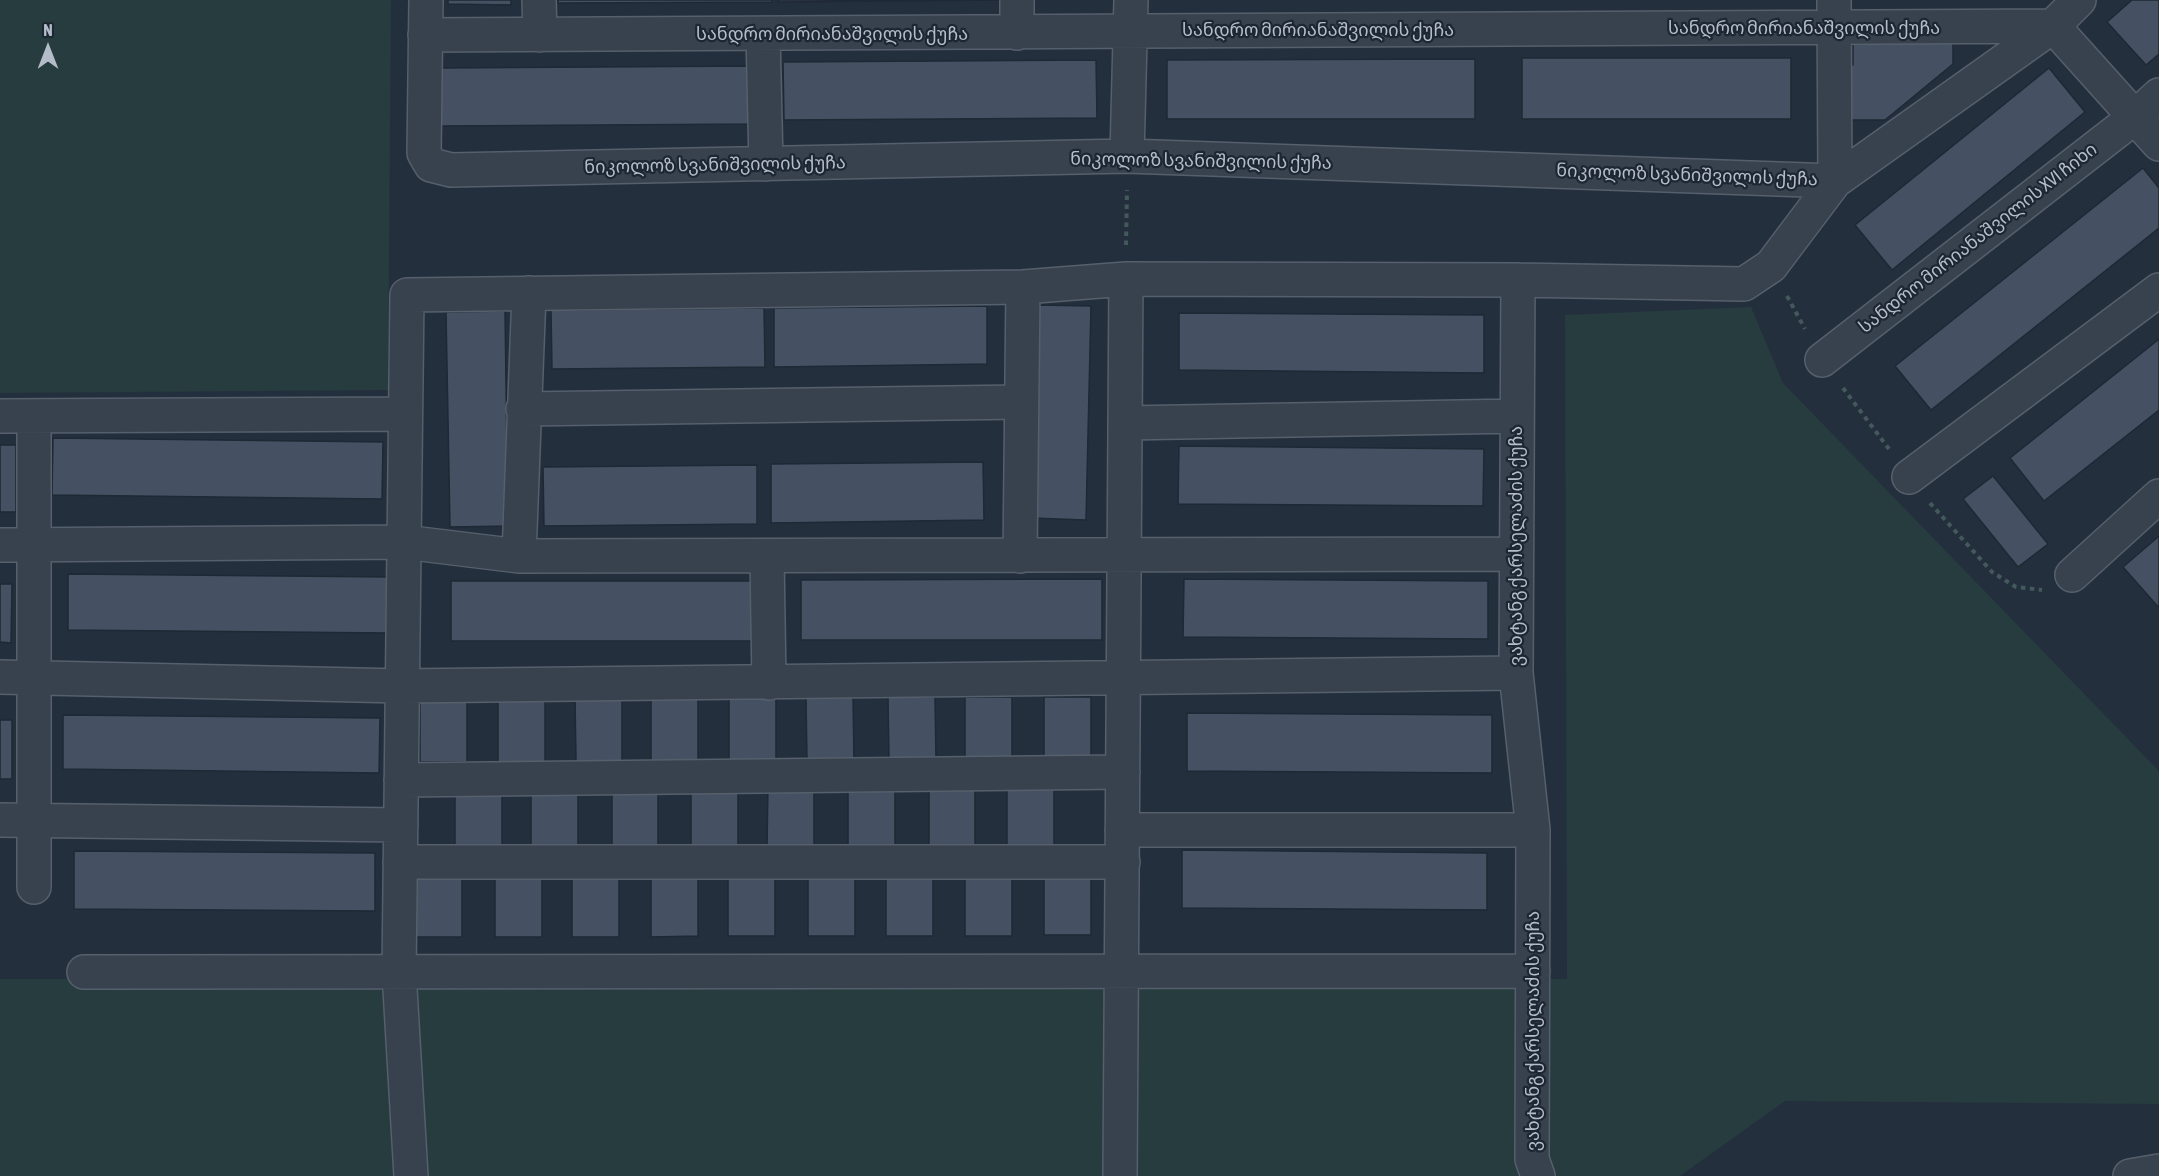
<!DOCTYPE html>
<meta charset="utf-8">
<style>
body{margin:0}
#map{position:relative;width:2159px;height:1176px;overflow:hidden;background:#242f3e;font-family:"Asap Condensed",sans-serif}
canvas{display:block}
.north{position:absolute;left:18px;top:18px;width:60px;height:60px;-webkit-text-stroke:4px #1d2633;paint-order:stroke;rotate:0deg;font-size:16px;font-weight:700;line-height:24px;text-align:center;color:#b4bcc9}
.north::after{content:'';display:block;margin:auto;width:21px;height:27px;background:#b4bcc9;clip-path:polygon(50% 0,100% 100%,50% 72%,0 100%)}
</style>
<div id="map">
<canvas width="2159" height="1176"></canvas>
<div class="north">N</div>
</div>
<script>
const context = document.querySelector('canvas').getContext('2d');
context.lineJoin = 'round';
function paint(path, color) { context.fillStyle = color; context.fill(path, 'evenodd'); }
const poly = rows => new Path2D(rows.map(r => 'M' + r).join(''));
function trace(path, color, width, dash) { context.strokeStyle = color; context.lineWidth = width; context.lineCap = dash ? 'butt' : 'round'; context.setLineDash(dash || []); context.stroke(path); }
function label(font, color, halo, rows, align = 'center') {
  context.font = font + ' "Asap Condensed","Noto Sans Georgian",sans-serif'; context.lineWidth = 4.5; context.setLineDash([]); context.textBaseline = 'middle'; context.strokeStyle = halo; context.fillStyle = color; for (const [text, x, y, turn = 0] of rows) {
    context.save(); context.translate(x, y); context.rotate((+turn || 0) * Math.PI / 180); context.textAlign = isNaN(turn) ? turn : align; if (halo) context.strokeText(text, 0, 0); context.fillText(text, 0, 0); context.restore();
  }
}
paint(poly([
 [0,0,391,0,388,390,0,393],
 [1751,307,1783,383,2159,771,2159,1104,1785,1101,1680,1176,0,1176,0,979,1567,979,1565,315]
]), '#263c3f');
const building = poly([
 [448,0,511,0,511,5,448,4,448,0],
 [558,0,772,0,772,2,558,3,558,0],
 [778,0,1002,0,778,2,778,0],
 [2132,0,2159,0,2159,54,2146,65,2107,22,2132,0],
 [1853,40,1953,40,1953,64,1885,120,1841,120,1841,65,1853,65,1853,40],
 [1522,58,1791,58,1791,119,1522,119,1522,58],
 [1475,59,1475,119,1167,119,1167,60,1475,59],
 [1096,60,1097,118,784,120,783,62,1096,60],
 [753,66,754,124,441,126,440,68,753,66],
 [2049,68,2085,112,1892,270,1855,225,2049,68],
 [2143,168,2159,188,2159,228,1931,410,1895,366,2143,168],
 [1037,305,1091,306,1086,520,1031,518,1037,305],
 [987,306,987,364,774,367,774,308,987,306],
 [764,308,765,367,552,369,551,310,764,308],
 [505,311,508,526,450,527,446,312,505,311],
 [1179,313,1484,315,1484,373,1179,370,1179,313],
 [2159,339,2159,410,2044,501,2010,458,2159,339],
 [53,438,383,442,382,499,52,495,53,438],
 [0,445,16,445,16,512,0,512,0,445],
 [1179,446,1484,449,1483,506,1178,504,1179,446],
 [983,462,984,520,771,523,771,464,983,462],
 [757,465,757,524,544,526,543,467,757,465],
 [1993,476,2048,544,2018,567,1963,499,1993,476],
 [2159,536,2159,608,2123,567,2159,536],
 [68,574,389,577,389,633,68,630,68,574],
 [1102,579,1102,640,801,640,801,580,1102,579],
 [1184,579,1488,581,1488,639,1183,637,1184,579],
 [451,581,752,581,752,641,451,641,451,581],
 [0,584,12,584,11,643,0,642,0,584],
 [853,697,854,761,807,761,806,698,853,697],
 [888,697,935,697,936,760,889,760,888,697],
 [965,697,1012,697,1012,760,965,760,965,697],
 [1044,697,1091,697,1091,759,1044,759,1044,697],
 [545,698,545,762,498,762,498,699,545,698],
 [575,698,622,698,622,761,576,761,575,698],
 [651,698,698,698,698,761,651,761,651,698],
 [729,698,776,698,776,761,729,761,729,698],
 [420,699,467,699,467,762,420,762,420,699],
 [1187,713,1492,715,1492,773,1187,771,1187,713],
 [63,715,380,718,379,773,63,769,63,715],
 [0,720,12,720,12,779,0,779,0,720],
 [848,783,895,783,895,847,848,846,848,783],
 [929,783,975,783,975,846,929,846,929,783],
 [1007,783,1054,783,1054,846,1007,846,1007,783],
 [612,784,658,784,658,848,612,848,612,784],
 [691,784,738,784,738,847,691,847,691,784],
 [768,784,814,784,814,847,767,847,768,784],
 [531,785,578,785,578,848,531,848,531,785],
 [455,786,502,786,502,848,455,848,455,786],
 [1182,850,1487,853,1487,910,1182,908,1182,850],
 [74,851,375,853,375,911,74,909,74,851],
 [965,872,1012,872,1012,936,965,936,965,872],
 [1044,872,1091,872,1091,935,1044,935,1044,872],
 [651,873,698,873,698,936,651,937,651,873],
 [808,873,855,873,855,936,808,936,808,873],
 [886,873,933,873,933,936,886,936,886,873],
 [572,874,619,874,619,937,572,937,572,874],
 [728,874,775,874,775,936,728,936,728,874],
 [415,875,462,875,462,937,415,937,415,875],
 [495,875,542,875,542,937,495,937,495,875]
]);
paint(building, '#455162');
trace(building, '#1f2835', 1.5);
const minor = poly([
 [426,0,424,153,431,165,451,170,1127,156,1835,181,2053,26,2079,0],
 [539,0,540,35],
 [1017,0,1017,33],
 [1834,0,1835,181],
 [763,34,766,164],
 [425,35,2053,26,2159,144],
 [1127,156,1131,0],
 [1518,280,1516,673,1533,830,1532,1159,1538,1176],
 [1822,360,2135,117,2159,95],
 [523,409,1021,402],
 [0,416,405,414],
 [34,416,34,887],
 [1125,423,1517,416],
 [1909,477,2159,290],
 [0,545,404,542,519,556,1516,554],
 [519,556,529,293],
 [767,556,769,683],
 [1020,556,1023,287],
 [2072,575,2159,496],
 [0,677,402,686,1516,673],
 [401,780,1123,772],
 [0,820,401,825],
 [1122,830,1533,830],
 [400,862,1123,862],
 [84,972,1533,971],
 [411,1176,399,972,407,295,1023,287,1126,279],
 [1120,1176,1126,279,1518,280,1744,284,1771,266,1835,181],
 [2130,1176,2159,1171]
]);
trace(minor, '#565f6c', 36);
trace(poly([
 [1126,245,1127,190],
 [1787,296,1805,329],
 [1843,388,1889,449],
 [1930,503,1992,572,2016,587,2042,590]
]), '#44595c', 4, [4.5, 4.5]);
trace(minor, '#38414e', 33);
label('18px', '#b4bcc9', '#1d2633', [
 ["სანდრო მირიანაშვილის ქუჩა",1804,28],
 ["სანდრო მირიანაშვილის ქუჩა",1318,30],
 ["სანდრო მირიანაშვილის ქუჩა",832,34],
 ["ნიკოლოზ სვანიშვილის ქუჩა",1201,161,1],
 ["ნიკოლოზ სვანიშვილის ქუჩა",715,165,-1],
 ["ნიკოლოზ სვანიშვილის ქუჩა",1687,175,2],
 ["სანდრო მირიანაშვილის XVI ჩიხი",1978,238,-38],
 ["ვახტანგ ქარსელაძის ქუჩა",1516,546,-90],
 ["ვახტანგ ქარსელაძის ქუჩა",1533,1031,-90]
]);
</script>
